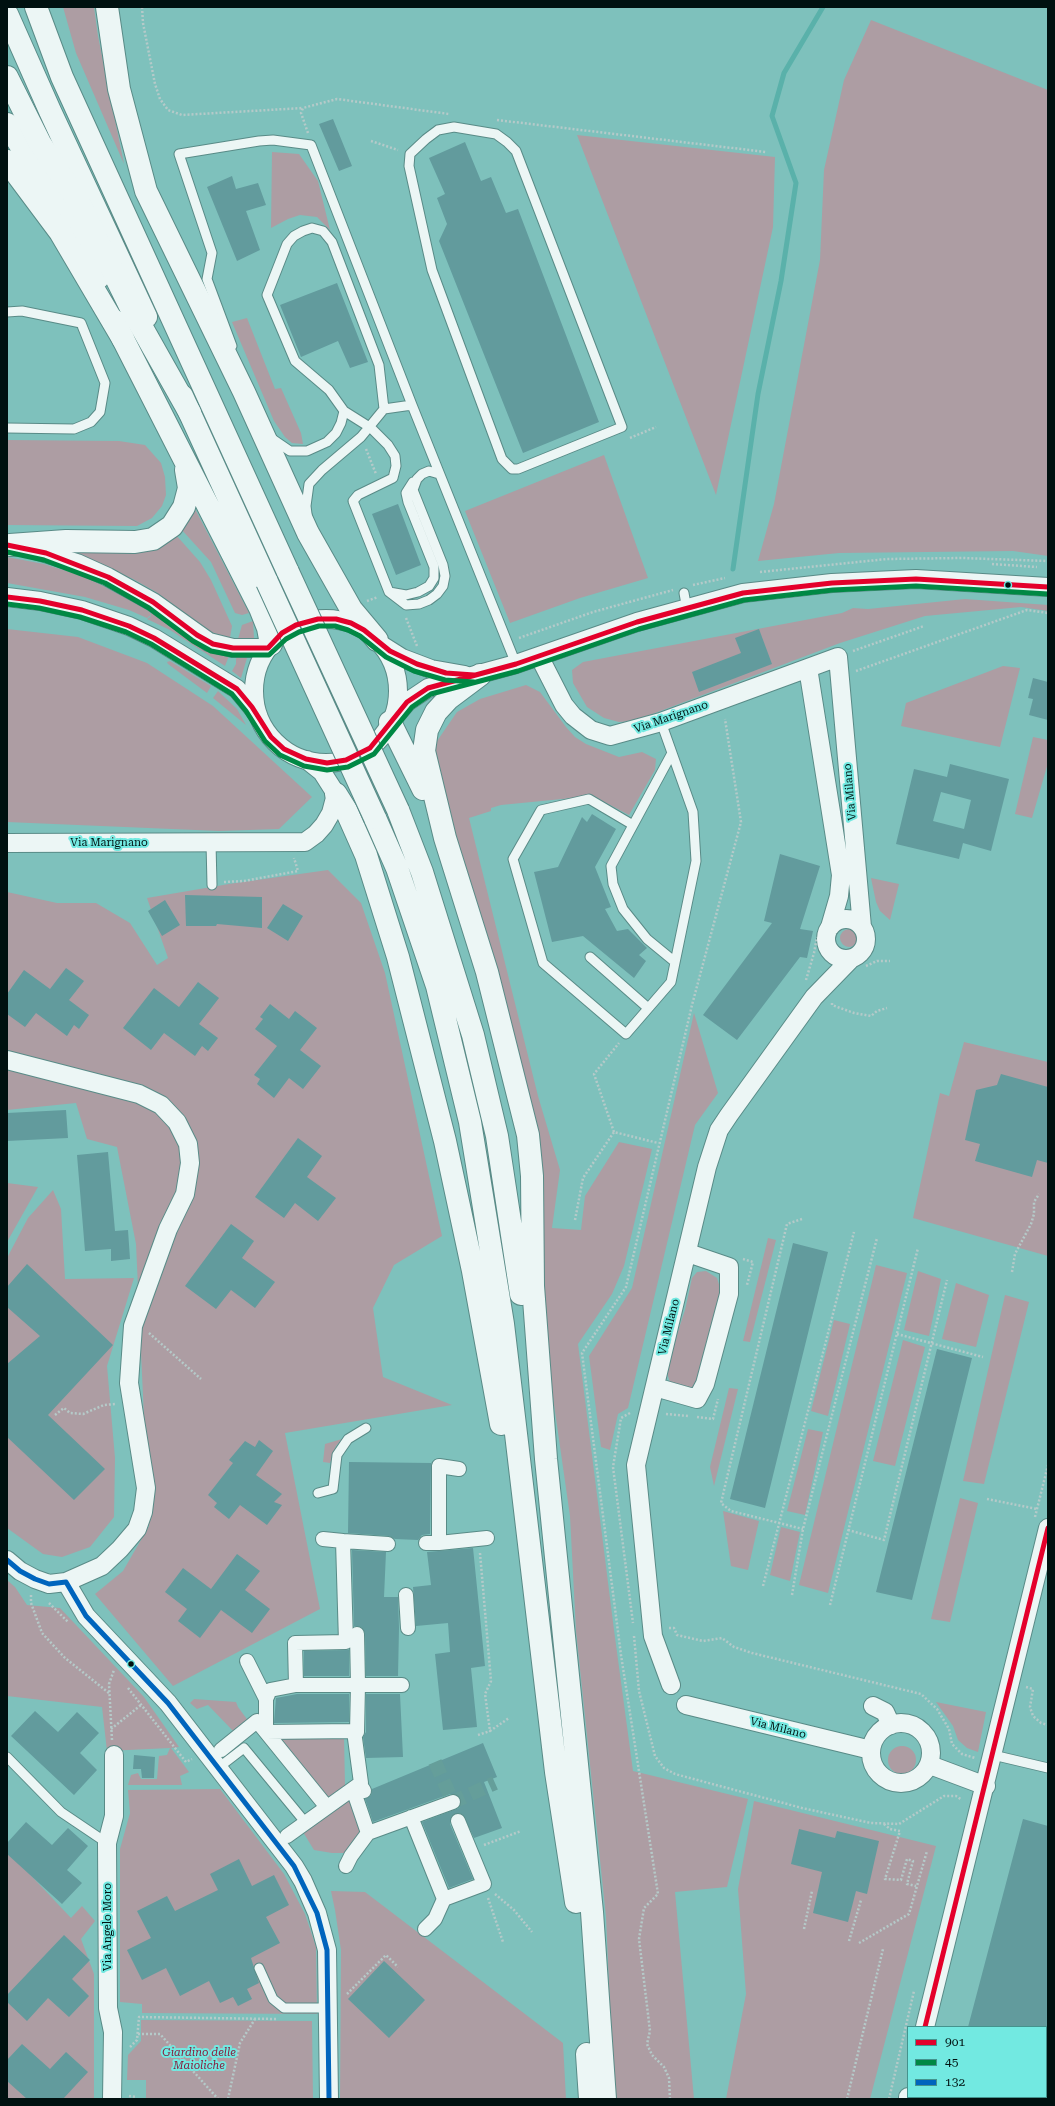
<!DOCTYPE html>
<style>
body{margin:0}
#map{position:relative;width:1055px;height:2106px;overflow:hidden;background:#7ec1bc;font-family:"Roboto Serif",serif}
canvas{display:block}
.frame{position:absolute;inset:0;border:8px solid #001110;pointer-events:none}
.legend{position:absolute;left:907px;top:2026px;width:140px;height:72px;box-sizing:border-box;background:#72e9e1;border:1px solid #44938d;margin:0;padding:5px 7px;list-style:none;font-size:12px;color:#001110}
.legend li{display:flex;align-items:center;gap:8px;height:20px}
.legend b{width:20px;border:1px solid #44938d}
</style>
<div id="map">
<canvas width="1055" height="2106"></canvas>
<div class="frame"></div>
<ul class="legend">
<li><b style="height:5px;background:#e4002b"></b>901</li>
<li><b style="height:5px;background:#084"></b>45</li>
<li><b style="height:5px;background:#0065bd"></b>132</li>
</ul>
</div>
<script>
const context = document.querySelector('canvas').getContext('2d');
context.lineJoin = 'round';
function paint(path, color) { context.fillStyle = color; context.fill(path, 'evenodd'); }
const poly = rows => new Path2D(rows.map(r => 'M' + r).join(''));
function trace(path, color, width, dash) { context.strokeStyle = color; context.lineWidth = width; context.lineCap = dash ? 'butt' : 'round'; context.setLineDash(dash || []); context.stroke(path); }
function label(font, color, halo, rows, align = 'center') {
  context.font = font + ' "Roboto Serif",serif'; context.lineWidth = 4; context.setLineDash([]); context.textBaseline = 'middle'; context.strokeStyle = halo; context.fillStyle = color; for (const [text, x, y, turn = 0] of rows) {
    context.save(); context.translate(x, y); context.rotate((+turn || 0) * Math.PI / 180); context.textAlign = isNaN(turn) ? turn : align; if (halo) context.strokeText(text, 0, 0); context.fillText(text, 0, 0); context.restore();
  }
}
paint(poly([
 [63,7,94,7,98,36,124,164,76,53],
 [871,20,1048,90,1048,556,1013,551,839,553,758,561,774,504,820,260,824,170,844,80],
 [577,135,775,157,773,227,716,495],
 [272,152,299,154,318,181,330,230,317,217,300,215,288,219,271,228],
 [247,318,275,389,281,388,301,433,303,444,292,443,285,437,274,421,232,322],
 [7,440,119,441,145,445,161,463,165,477,166,495,162,506,152,518,137,526,7,525],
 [604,455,648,578,580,598,510,623,465,511],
 [194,507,249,613,242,615,235,613,211,562,181,529],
 [176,535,200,562,211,580,232,626,230,638,207,631,156,592,133,579,69,552],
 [7,557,44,564,86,577,141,606,150,612,151,615,147,618,129,610,85,597,7,583],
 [965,599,1048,605,1048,611,1021,607,925,616,840,643,634,721,619,722,604,718,587,707,573,683,572,670,583,662,842,613,853,608,868,609],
 [151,610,202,649,229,656,225,666,170,630,147,619,151,616],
 [253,621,254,638,238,639,242,625],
 [7,629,78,637,147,663,213,706,312,797,279,829,219,831,7,822],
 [236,658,247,658,241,678,232,671,236,664],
 [170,661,211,686,207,693,168,664,167,662],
 [1003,666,1020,668,1000,747,901,726,906,703],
 [526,685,540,692,566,727,575,737,586,744,619,757,642,752,656,759,655,770,629,815,593,796,501,805,491,808,491,811,469,818,538,1096,560,1170,552,1228,581,1230,585,1196,619,1142,652,1149,624,1266,612,1294,578,1344,614,1630,633,1771,748,1799,727,1887,675,1892,694,2099,614,2099,606,1917,576,1631,570,1516,542,1321,541,1152,524,1081,437,777,435,744,457,712,480,699],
 [218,691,237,709,246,725,213,698],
 [1033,737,1048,740,1048,763,1032,818,1015,814],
 [328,870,361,903,385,973,442,1236,394,1265,373,1308,383,1377,452,1405,285,1433,320,1609,173,1686,95,1594,123,1571,149,1526,136,1244,117,1147,87,1139,76,1103,7,1110,7,892,57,903,96,903,130,923,157,965,168,958,147,898,229,884],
 [871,878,899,884,890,920,880,911,876,902],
 '840 938a9 9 0 1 1 18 0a9 9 0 1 1-18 0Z',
 [694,1013,718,1093,695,1125,628,1408,618,1414,610,1450,601,1447,589,1356,632,1288],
 [964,1042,1048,1062,1048,1256,913,1218,940,1093,949,1096],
 [7,1183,38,1187,7,1242],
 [53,1190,61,1209,65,1279,134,1278,107,1366,115,1458,114,1517,90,1547,62,1557,43,1554,7,1528,7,1258,28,1218],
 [768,1238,776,1240,750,1342,743,1341],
 [876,1265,907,1273,828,1593,799,1585],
 [706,1271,717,1278,721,1291,700,1376,696,1386,684,1389,670,1383,668,1376,668,1362,685,1310,692,1278,697,1272],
 [918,1271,941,1279,929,1336,904,1330],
 [956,1283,989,1295,976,1347,942,1339],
 [1005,1295,1029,1302,984,1484,963,1481],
 [834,1320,850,1324,828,1416,811,1411],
 [903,1340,925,1347,895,1466,873,1461],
 [729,1388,738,1389,714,1486,710,1467],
 [808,1429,823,1432,805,1515,787,1511],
 [342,1439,336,1446,330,1463,323,1462,325,1444],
 [960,1498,978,1503,950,1622,931,1619],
 [723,1511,759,1521,748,1570,731,1566],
 [781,1527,800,1532,790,1581,770,1575],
 [7,1580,15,1587,27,1605,60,1608,144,1697,179,1747,171,1748,189,1772,180,1776,182,1785,128,1785,131,1775,138,1773,141,1779,157,1779,159,1756,167,1755,170,1748,107,1751,102,1707,7,1696],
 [194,1699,236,1702,238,1707,249,1722,235,1733,208,1705,197,1709,190,1703],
 [936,1702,986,1712,978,1752,967,1748,958,1740,953,1726],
 [344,1736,345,1786,327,1799,275,1737],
 '888 1760a14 14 0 1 1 28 0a14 14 0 1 1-28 0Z',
 [220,1789,284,1874,305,1914,316,1947,317,2014,142,2013,142,2004,120,2002,120,1849,130,1813,128,1790],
 [349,1796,364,1829,346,1853,332,1853,314,1850,303,1832],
 [754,1801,936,1846,870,2099,726,2099,746,1994,738,1889],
 [7,1850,71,1918,82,1906,95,1921,81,1939,94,1974,94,2099,7,2099],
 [331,1891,365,1892,563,2043,566,2099,340,2099,341,1950,335,1910],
 [141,2020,312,2021,313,2099,146,2099,146,2080,127,2080,128,2055,141,2041]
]), '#ad9da3');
trace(poly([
 [733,569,758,394,781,281,796,183,772,116,784,73,823,7]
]), '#5ab1aa', 5);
paint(poly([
 [333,119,352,166,339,171,319,124],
 [465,142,481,181,491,177,506,213,518,209,599,422,523,453,439,241,447,224,437,198,445,194,429,158],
 [232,176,236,189,258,183,266,205,246,211,260,250,237,261,207,187],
 [337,283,368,362,350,368,338,341,301,357,280,305],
 [398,504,421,565,396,575,372,514],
 [759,629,772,664,699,692,692,672,741,653,735,638],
 [1033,678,1048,682,1048,720,1029,715,1033,699,1028,698],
 [950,764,1009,779,991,851,963,843,959,859,896,844,914,769,947,777],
 [941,792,971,800,964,829,933,821],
 [592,814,616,829,595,867,611,907,605,909,617,931,628,929,647,948,639,955,646,961,634,978,583,936,552,942,534,872,558,867,582,817,587,822],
 [780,854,820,866,800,929,813,931,807,958,800,957,737,1040,703,1015,772,923,764,921],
 [185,895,262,897,262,928,217,924,216,926,186,926],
 [165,900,180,925,162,936,148,911],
 [283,904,303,916,288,941,267,928],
 [66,968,84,981,69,1000,89,1015,79,1029,74,1025,67,1036,36,1013,25,1027,7,1014,7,994,24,970,50,989],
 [198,982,219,998,199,1024,218,1038,208,1051,202,1046,195,1056,164,1033,151,1050,123,1028,154,988,179,1007],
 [270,1004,289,1019,295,1011,317,1028,300,1050,321,1066,303,1089,289,1078,274,1098,257,1084,260,1079,254,1075,277,1046,255,1029,263,1019,260,1017],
 [1001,1074,1048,1087,1048,1163,1037,1160,1032,1177,975,1161,980,1144,965,1140,976,1090,997,1085],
 [66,1110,68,1138,7,1141,7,1113],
 [298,1138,322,1156,307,1177,336,1198,318,1221,295,1203,284,1218,255,1197],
 [108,1152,115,1231,128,1230,130,1259,111,1261,111,1249,85,1251,77,1155],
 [231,1224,254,1241,242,1258,275,1282,255,1308,231,1290,216,1309,185,1286],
 [793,1243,828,1252,765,1508,730,1499],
 [27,1264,113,1345,48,1415,105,1469,74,1500,7,1437,7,1364,40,1336,7,1307,7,1287],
 [937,1349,972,1358,912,1600,876,1592],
 [259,1440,273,1451,256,1475,282,1494,274,1502,282,1505,267,1525,240,1505,229,1519,214,1507,217,1503,208,1495,233,1463,229,1460,245,1441,255,1447],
 [349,1462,431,1463,430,1534,422,1535,418,1540,395,1539,389,1536,348,1533],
 [473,1548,485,1666,471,1668,477,1727,443,1730,435,1654,450,1652,448,1623,416,1626,413,1587,431,1585,427,1552],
 [352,1550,386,1552,384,1597,398,1597,399,1628,398,1676,366,1676,365,1633,361,1627,354,1626],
 [237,1554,260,1571,245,1590,270,1609,252,1633,221,1610,200,1638,178,1621,187,1609,165,1592,183,1568,211,1589],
 [349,1650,349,1676,304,1676,304,1651],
 [297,1694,349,1694,349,1722,274,1723,276,1698],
 [366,1694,400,1694,403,1757,366,1758,363,1737,366,1732],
 [35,1711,58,1732,77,1712,99,1733,80,1753,97,1770,74,1795,11,1736],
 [483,1743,497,1777,484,1782,502,1828,474,1838,463,1815,459,1813,452,1816,450,1824,473,1879,449,1888,422,1822,459,1808,461,1803,459,1796,450,1794,373,1822,365,1799,371,1795,372,1789],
 [134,1755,155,1757,154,1778,142,1778,141,1769,133,1769],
 [1023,1819,1048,1826,1048,2027,968,2027],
 [26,1822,52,1845,68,1828,88,1846,67,1870,82,1883,62,1904,7,1854,7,1843],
 [799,1829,835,1838,837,1831,879,1841,867,1894,856,1891,848,1922,813,1913,822,1872,791,1864],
 [239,1859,252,1886,274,1875,289,1905,266,1917,280,1943,251,1958,259,1983,247,1989,252,1999,238,2006,233,1997,220,2003,209,1981,180,1996,166,1968,142,1980,127,1950,151,1938,137,1911,167,1896,175,1911,218,1890,210,1874],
 [64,1935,90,1960,72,1979,89,1996,69,2017,48,1998,27,2021,7,2002,7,1995],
 [384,1961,425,2000,389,2038,348,1999],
 [22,2044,50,2069,66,2052,88,2072,63,2099,27,2099,7,2081,7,2060]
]), '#629b9d');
trace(poly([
 [435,1762,453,1802,495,1783]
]), '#659e9a', 14, [14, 7]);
const service = poly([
 [454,127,496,134,507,142,516,151,622,427,518,469,512,469,502,459,432,270,409,166,410,154,426,139,438,130,454,127],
 [7,312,22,311,81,323,105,383,100,412,91,422,74,429,7,428],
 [232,346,207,279,212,253,179,154,259,141,273,140,311,145,412,405,516,664],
 [384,409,379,365,332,242,323,231,312,228,303,231,294,236,287,244,267,295,295,361,329,390,344,411,371,428,388,445,395,456,396,466,393,478,358,495,353,501,389,592,406,605,419,604,429,600,437,594,443,586,445,576,443,565,413,490,417,479,422,474,429,471,439,474],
 [271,438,290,451,307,451,327,442,336,433,341,423,344,411],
 [307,514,306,506,309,484,322,470,361,437,384,409,412,405],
 [389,592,406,595,418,592,429,586,434,578,434,567,408,502,406,493,413,482],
 [684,593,687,610],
 [672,753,611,866,613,884,623,909,647,939,675,962],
 [633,825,589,799,541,810,513,859,543,963,626,1034,671,982,696,861,693,812,661,722],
 [211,843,212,885],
 [590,957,648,1008],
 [318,1493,333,1489,337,1455,348,1439,366,1428],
 [993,1755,1048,1768],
 [7,1757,61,1812,107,1843],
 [218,1768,244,1748,305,1822],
 [259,1968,273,1999,284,2008,328,2008]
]);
const pedestrian = poly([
 [459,1469,439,1466,439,1543,487,1538],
 [343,1541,388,1544],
 [426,1543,439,1543],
 [406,1595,408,1628],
 [296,1685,358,1685,357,1634],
 [266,1699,270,1690,296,1685,295,1643,346,1642,343,1541,323,1539],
 [221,1750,257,1721,266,1732,266,1699,247,1661],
 [326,1806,266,1732,354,1731],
 [411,1817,444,1899,484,1884,458,1821],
 [368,1833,453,1802],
 [287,1836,361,1783,354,1731,357,1732,358,1685,402,1685],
 [346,1866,351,1856,368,1833,354,1792,364,1791,363,1789],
 [425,1929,435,1919,444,1899]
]);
const minor = poly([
 [25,547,77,563,108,577,153,602,209,642,233,648,268,648],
 [7,597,40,601,82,610,129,626,154,638,237,689,256,712],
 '254 691a72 72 0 1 1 144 0a72 72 0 1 1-144 0Z',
 [383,646,402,658,431,669,465,675],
 [539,656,564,705,573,716,591,730,610,736,661,722,838,657,862,927],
 [808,668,841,875,839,896,830,927],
 [390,722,407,702,428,688,516,664,637,622,743,593,832,583,916,579,1048,587],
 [7,843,305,842,316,834,324,825,331,813,336,794,322,772,307,760],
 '826 939a20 20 0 1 1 40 0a20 20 0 1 1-40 0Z',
 [7,1060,139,1094,161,1105,177,1122,188,1144,190,1163,185,1194,168,1229,133,1326,129,1383,146,1488,143,1512,137,1529,120,1549,102,1566,66,1582,49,1584,35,1579,20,1571,7,1560],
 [655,1387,697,1399,705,1384,729,1294,729,1267,688,1253],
 [66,1582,86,1616,168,1703,294,1866,303,1881,317,1913,327,1950,329,2099],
 [671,1685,653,1636,636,1465,707,1167,719,1130,729,1115,814,997,851,959],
 [686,1705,871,1750],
 [873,1706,885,1712,891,1725],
 '871 1753a30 30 0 1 1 60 0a30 30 0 1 1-60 0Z',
 [930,1765,986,1786],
 [925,2027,1048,1528],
 [112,2099,113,2032,108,2008,107,1843,114,1816,114,1755],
 [908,2099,908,2097]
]);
const trunk = poly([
 [36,7,62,77,288,572],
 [7,14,50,111,146,317],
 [7,124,64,214,98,278],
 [115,321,123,339,260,608,268,628,271,644],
 [182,396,267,582],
 [10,545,66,541,135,542,153,539,172,526,184,507,189,488,186,470],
 [480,675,448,699,436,712,427,730,424,751,445,838,487,972,528,1135,532,1176,533,1286,546,1459,592,1912,605,2099],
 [390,722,423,789],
 [336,794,346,810,366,855,398,957,445,1141,473,1271,501,1424],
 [398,810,422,872,473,1035,497,1136,521,1294],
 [375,818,397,868,437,986,470,1122,503,1324,556,1772,576,1902],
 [587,2054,590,2099]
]);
const motorway = poly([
 [107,7,119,89,146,191,244,392,308,533,351,609,377,640],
 [7,77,40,143,79,203,132,310,190,413],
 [7,161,60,232,123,339]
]);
trace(service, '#598b87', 11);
trace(pedestrian, '#598b87', 16);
trace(minor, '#598b87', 20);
trace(trunk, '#598b87', 24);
trace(motorway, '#598b87', 24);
trace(poly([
 [142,7,143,23,155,84,160,99,168,110,182,115,303,108],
 [497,120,766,152],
 [308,133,301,113,303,108,337,99,449,114],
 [371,141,398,150],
 [630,438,656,427],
 [366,449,376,474],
 [992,564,1037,567],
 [760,572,887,559,962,558,1048,561],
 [693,585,725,578],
 [367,601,378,597],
 [406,618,417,646],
 [519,638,593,612,673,590],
 [853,651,924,626],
 [856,671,1027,610,1048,613],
 [224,882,244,881,298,871,294,858],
 [866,966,877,961,890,961],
 [806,980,814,953,817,937],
 [832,1003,832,1005,854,1013,871,1016,877,1011,887,1008],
 [614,1132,594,1074,619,1043],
 [802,1219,787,1224,721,1503,731,1511,803,1529],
 [575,1220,583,1178,614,1132,658,1143],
 [743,1259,753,1262,747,1285],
 [1012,1272,1015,1254,1031,1224,1034,1214,1034,1202,1039,1194],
 [149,1333,201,1379],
 [897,1334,983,1357],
 [630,1413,621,1418,613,1467,633,1623],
 [666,1414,688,1416],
 [55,1415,64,1408,70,1413,83,1414,104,1405,116,1404],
 [697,1417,713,1419,718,1399],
 [987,1499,1037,1509],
 [1035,1517,1048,1465],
 [848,1530,884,1540,947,1280],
 [480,1553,491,1681,485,1694,490,1731,509,1718],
 [763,1586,854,1232],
 [31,1595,31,1603,42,1633,65,1658,109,1693],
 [792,1595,803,1529,877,1238],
 [49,1603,68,1622],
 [830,1605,918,1248],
 [669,1628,674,1628,677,1635,703,1641,722,1638,734,1647,752,1653,921,1694,937,1709,949,1729,952,1744,962,1754,975,1758],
 [634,1636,639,1691,655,1756,664,1768,675,1774,802,1808,871,1823,899,1824,944,1796,956,1796,962,1800],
 [1026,1687,1033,1689,1030,1707,1033,1716,1041,1723,1048,1725],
 [128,1688,186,1762,192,1759],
 [111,1729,141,1705],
 [478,1735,490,1731],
 [112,1740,109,1684,114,1670],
 [884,1824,890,1829,900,1831,885,1879,901,1880,907,1859,913,1861,907,1884,916,1886],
 [484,1845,521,1831],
 [495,1894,514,1910,532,1932],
 [488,1898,503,1942],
 [804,1929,812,1891],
 [849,1941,861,1900],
 [859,1943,909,1914,927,1851],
 [347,1994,386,1955,398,1967],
 [138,2034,160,2034,218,2099],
 [130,2047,137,2040,139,2017,278,2019],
 [129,2096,136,2097,136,2099],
 [228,2099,240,2043,255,2019],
 [670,2099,669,2078,664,2067,652,2055,647,2044,650,2031,639,1939,644,1908,658,1894,621,1655,582,1353,626,1287,692,1005,741,822,725,719],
 [847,2099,883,1949],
 [889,2099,914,1991]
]), '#b5cac9', 2.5, [2, 2]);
trace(service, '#ecf6f5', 9);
trace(pedestrian, '#ecf6f5', 14);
trace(minor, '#ecf6f5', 18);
trace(trunk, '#ecf6f5', 22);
trace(motorway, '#ecf6f5', 22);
const trunkBridge = poly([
 [288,572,398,810],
 [267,582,375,818]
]);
trace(trunkBridge, '#598b87', 24, []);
trace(trunkBridge, '#ecf6f5', 22);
trace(poly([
 [7,545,46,553,108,577,153,602,197,635,213,644,233,648,268,648,282,633,296,625,318,619,336,619,351,623,364,630,390,651,417,664,446,673,474,675],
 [7,597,40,601,82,610,129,626,154,638,237,689,252,707,271,737,284,749,306,759,327,763,346,760,370,748,407,702,428,688,516,664,637,622,743,593,832,583,916,579,1048,587],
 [925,2027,1048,1528]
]), '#e4002b', 5);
trace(poly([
 [7,552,44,560,105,583,149,608,193,641,211,651,232,655,269,655,286,639,299,632,319,626,335,626,348,630,360,636,386,657,414,671,445,680,474,682],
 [7,604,39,608,80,617,126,632,151,644,232,694,246,711,265,741,280,755,304,766,327,770,348,767,374,754,412,707,431,694,518,671,639,629,744,600,833,590,916,586,1048,594]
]), '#084', 5);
trace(poly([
 [7,1560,20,1571,35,1579,49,1584,66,1582,86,1616,168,1703,294,1866,317,1913,327,1950,329,2099]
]), '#0065bd', 5);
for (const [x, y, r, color] of [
 [1008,585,3.5,"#001110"],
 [131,1664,3.5,"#001110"]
]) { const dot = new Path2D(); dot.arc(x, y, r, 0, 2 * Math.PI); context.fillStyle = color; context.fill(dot); trace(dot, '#72e9e1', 1.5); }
label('11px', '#001110', '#72e9e1', [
 ["Via Marignano",671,717,-19],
 ["Via Milano",850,792,-95],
 ["Via Marignano",109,843],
 ["Via Milano",669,1327,-76],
 ["Via Milano",778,1728,14],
 ["Via Angelo Moro",108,1927,-90]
]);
label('italic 11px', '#891c3c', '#72e9e1', [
 ["Giardino delle",199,2053],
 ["Maioliche",199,2066]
]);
</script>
